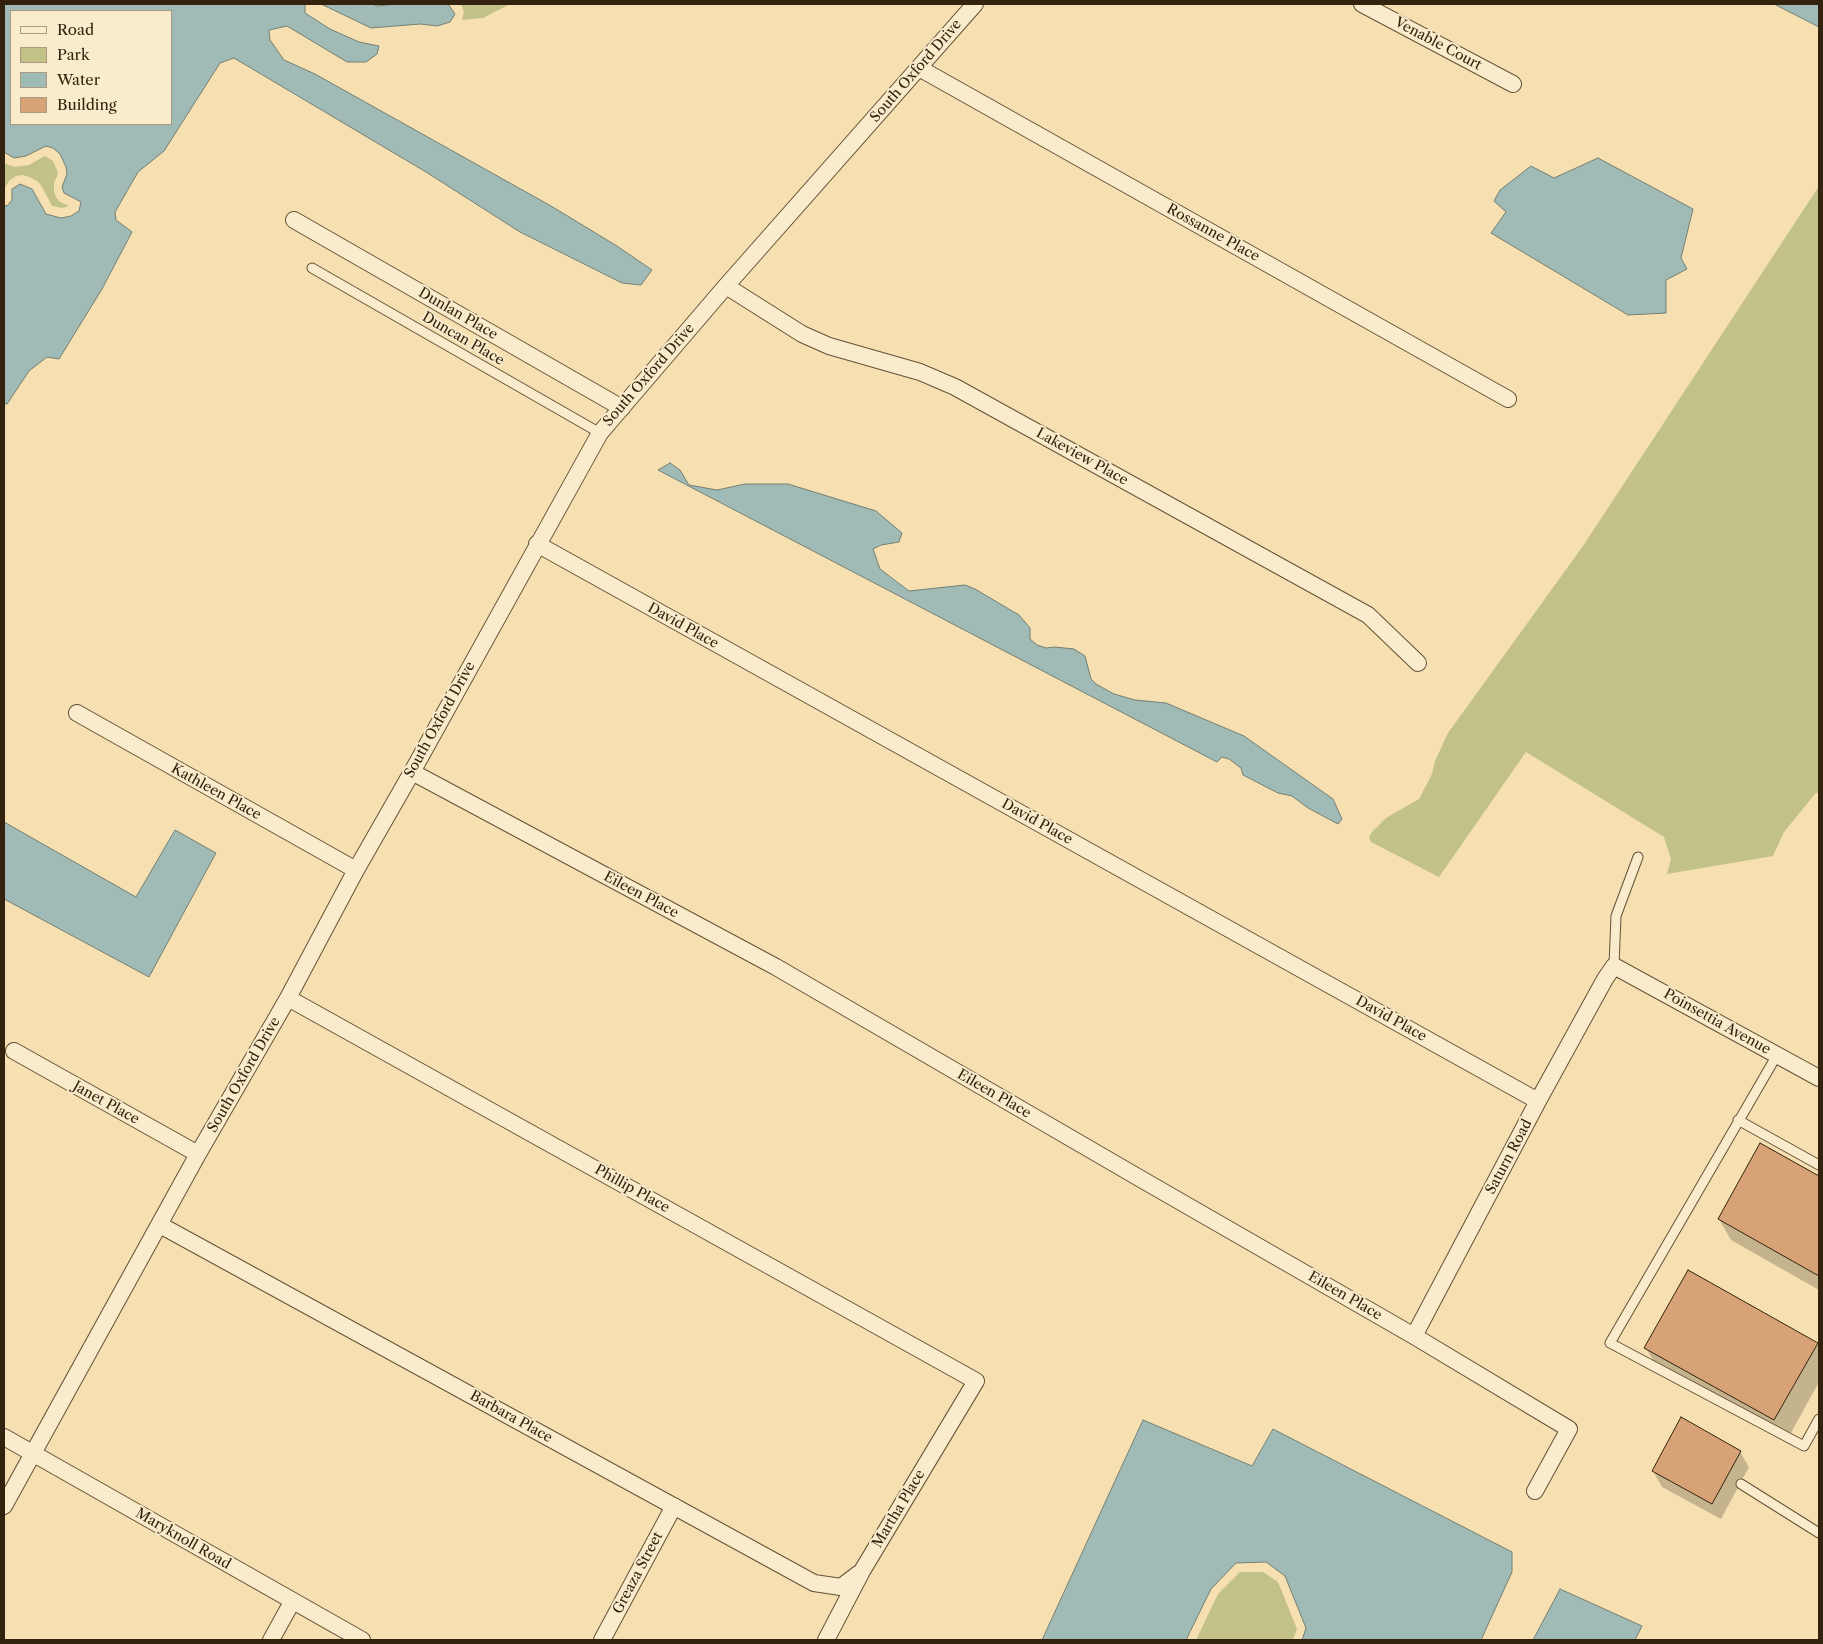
<!DOCTYPE html>
<style>
body{margin:0}
#map{position:relative;width:1823px;height:1644px;overflow:hidden;background:#f6e0b1;font-family:"Libre Caslon Text",serif}
canvas{display:block}
.frame{position:absolute;inset:0;border:5px solid #33230e;pointer-events:none}
.legend{position:absolute;left:10px;top:10px;width:162px;height:115px;box-sizing:border-box;background:#f9ebcc;border:1px solid #aa9b80;margin:0;padding:6px 9px;list-style:none;font-size:15px;color:#33230e}
.legend li{display:flex;align-items:center;gap:10px;height:25px}
.legend b{width:25px;border:1px solid #aa9b80}
</style>
<div id="map">
<canvas width="1823" height="1644"></canvas>
<div class="frame"></div>
<ul class="legend">
<li><b style="height:6px;background:#f9ebcc"></b>Road</li>
<li><b style="height:14px;background:#c2c188"></b>Park</li>
<li><b style="height:14px;background:#a0bbb5"></b>Water</li>
<li><b style="height:14px;background:#d8a277"></b>Building</li>
</ul>
</div>
<script>
const context = document.querySelector('canvas').getContext('2d');
context.lineJoin = 'round';
function paint(path, color) { context.fillStyle = color; context.fill(path, 'evenodd'); }
const poly = rows => new Path2D(rows.map(r => 'M' + r).join(''));
function trace(path, color, width, dash) { context.strokeStyle = color; context.lineWidth = width; context.lineCap = dash ? 'butt' : 'round'; context.setLineDash(dash || []); context.stroke(path); }
function label(font, color, halo, rows, align = 'center') {
  context.font = font + ' "Libre Caslon Text",serif'; context.lineWidth = 4; context.setLineDash([]); context.textBaseline = 'middle'; context.strokeStyle = halo; context.fillStyle = color; for (const [text, x, y, turn = 0] of rows) {
    context.save(); context.translate(x, y); context.rotate((+turn || 0) * Math.PI / 180); context.textAlign = isNaN(turn) ? turn : align; if (halo) context.strokeText(text, 0, 0); context.fillText(text, 0, 0); context.restore();
  }
}
paint(poly([
 [461,4,510,4,483,18,462,20,464,12],
 [45,156,53,161,57,170,58,174,54,183,54,191,56,197,60,202,69,206,62,208,52,206,41,185,37,181,29,177,22,175,16,176,9,181,4,189,4,163,14,167,29,165],
 [1819,186,1819,792,1815,794,1784,832,1773,856,1667,874,1671,859,1664,837,1526,752,1439,877,1371,842,1369,837,1372,832,1386,818,1419,799,1432,774,1435,761,1448,733,1583,546],
 [1240,1572,1263,1572,1278,1582,1297,1629,1293,1640,1196,1640,1218,1594]
]), '#c2c188');
const water = poly([
 [4,4,308,4,305,4,305,13,330,29,359,42,379,46,377,54,366,62,347,62,287,26,269,30,270,40,284,60,315,74,551,206,617,246,652,270,641,285,622,283,520,232,426,172,234,58,220,63,164,151,138,172,115,212,116,220,132,232,102,289,59,359,47,357,29,371,7,404,4,404,4,205,7,206,12,200,12,189,20,184,32,189,46,214,61,218,71,216,79,211,81,202,64,193,62,187,67,174,66,167,60,154,53,148,46,146,26,156,14,158,4,152,4,4],
 [171,11,171,124,11,124,11,11,171,11],
 [321,4,374,4,376,6,398,4,448,4,455,14,450,22,437,26,420,24,371,28,321,4],
 [1774,4,1819,4,1819,27,1774,4],
 [1598,158,1693,209,1681,258,1687,269,1666,280,1666,313,1628,315,1491,233,1506,212,1494,201,1500,190,1531,166,1554,178,1598,158],
 [670,463,680,470,689,485,717,490,745,484,788,484,876,511,902,533,899,542,881,545,873,549,880,569,909,591,965,585,975,589,1019,615,1030,628,1030,639,1037,645,1046,648,1055,647,1074,649,1085,656,1091,679,1096,684,1114,694,1135,700,1166,703,1244,736,1333,799,1342,819,1338,824,1308,808,1292,796,1278,793,1243,775,1241,768,1229,759,1222,757,1217,762,658,470,670,463],
 [4,822,136,897,175,830,216,853,149,977,4,899,4,822],
 [1143,1420,1252,1466,1273,1429,1512,1552,1512,1572,1481,1640,1302,1640,1306,1628,1285,1576,1266,1562,1236,1563,1211,1589,1186,1640,1042,1640,1143,1420],
 [1560,1589,1642,1626,1635,1640,1533,1640,1560,1589]
]);
paint(water, '#a0bbb5');
trace(water, '#747e72', 1);
paint(poly([
 [1761,1144,1819,1176,1819,1290,1731,1240,1719,1219],
 [1817,1344,1819,1348,1819,1382,1787,1440,1658,1369,1646,1348],
 [1740,1452,1749,1467,1721,1519,1662,1487,1653,1471]
]), '#0003');
const building = poly([
 [1760,1143,1819,1176,1819,1276,1718,1219,1760,1143],
 [1688,1270,1818,1343,1774,1420,1644,1348,1688,1270],
 [1681,1417,1741,1451,1712,1504,1652,1471,1681,1417]
]);
paint(building, '#d8a277');
trace(building, '#33230e', 1);
const service = poly([
 [312,268,600,433],
 [1614,966,1616,916,1638,857],
 [1777,1055,1610,1343,1804,1446,1819,1419],
 [1738,1120,1819,1165],
 [1741,1484,1819,1533]
]);
const minor = poly([
 [1362,4,1513,84],
 [919,68,1508,399],
 [294,220,622,408],
 [726,286,802,334,829,346,920,372,955,387,1368,615,1418,663],
 [537,544,1538,1101],
 [77,713,356,870],
 [412,772,776,967,1141,1179,1414,1336,1569,1429,1535,1491],
 [288,998,976,1381,862,1571,826,1640],
 [14,1051,198,1154],
 [160,1225,814,1583,841,1587,858,1574],
 [1414,1336,1538,1101,1605,979,1614,966,1819,1078],
 [4,1437,362,1640],
 [4,1506,198,1154,288,998,356,870,412,772,600,433,726,286,975,4],
 [271,1640,292,1602],
 [602,1640,674,1506]
]);
trace(service, '#645237', 11);
trace(minor, '#645237', 18);
trace(service, '#f9ebcc', 9);
trace(minor, '#f9ebcc', 16);
label('14px', '#33230e', '#f9ebcc', [
 ["Venable Court",1438,44,28],
 ["South Oxford Drive",916,71,-49],
 ["Rossanne Place",1213,233,29],
 ["Dunlan Place",458,314,30],
 ["Duncan Place",463,339,30],
 ["South Oxford Drive",649,375,-49],
 ["Lakeview Place",1082,457,29],
 ["David Place",683,626,29],
 ["South Oxford Drive",440,720,-61],
 ["Kathleen Place",216,792,29],
 ["David Place",1037,822,29],
 ["Eileen Place",641,895,28],
 ["David Place",1391,1019,29],
 ["Poinsettia Avenue",1717,1022,29],
 ["South Oxford Drive",244,1075,-60],
 ["Eileen Place",994,1094,30],
 ["Janet Place",106,1103,29],
 ["Saturn Road",1509,1157,-62],
 ["Phillip Place",632,1189,29],
 ["Eileen Place",1345,1296,30],
 ["Barbara Place",511,1417,29],
 ["Martha Place",899,1509,-59],
 ["Maryknoll Road",183,1539,30],
 ["Greaza Street",638,1573,-62]
]);
</script>
